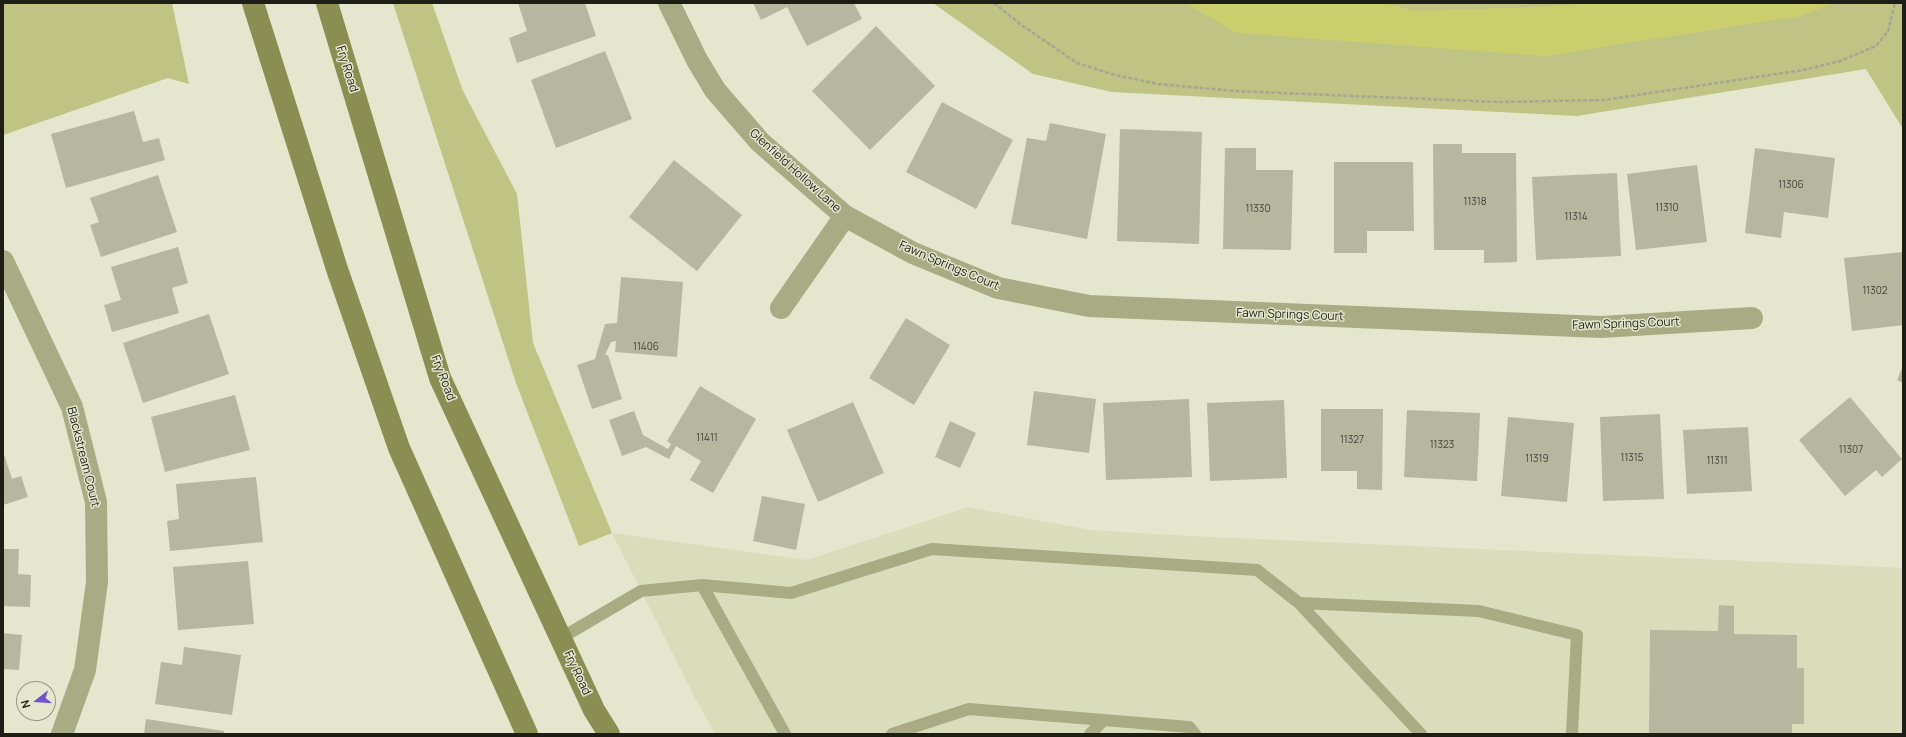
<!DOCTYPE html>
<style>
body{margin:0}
#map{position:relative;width:1906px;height:737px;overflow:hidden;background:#e4e7cd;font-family:Manrope,sans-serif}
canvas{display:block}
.frame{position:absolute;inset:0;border:4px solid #1d1e15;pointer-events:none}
.north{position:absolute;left:16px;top:681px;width:40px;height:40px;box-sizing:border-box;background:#e4e7cd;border:1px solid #949783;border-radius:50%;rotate:253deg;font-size:11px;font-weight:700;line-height:16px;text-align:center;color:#1d1e15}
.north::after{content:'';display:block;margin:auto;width:14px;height:18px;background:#7253cd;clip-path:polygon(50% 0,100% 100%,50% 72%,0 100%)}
</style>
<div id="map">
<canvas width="1906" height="737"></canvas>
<div class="frame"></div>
<div class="north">N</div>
</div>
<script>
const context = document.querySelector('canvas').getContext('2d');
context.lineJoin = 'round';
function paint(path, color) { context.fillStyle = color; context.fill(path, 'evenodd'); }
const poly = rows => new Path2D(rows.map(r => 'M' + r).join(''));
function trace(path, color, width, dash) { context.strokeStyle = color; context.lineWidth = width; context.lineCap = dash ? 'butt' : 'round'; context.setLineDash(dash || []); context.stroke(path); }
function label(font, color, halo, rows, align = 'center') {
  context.font = font + ' Manrope,sans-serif'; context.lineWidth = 3; context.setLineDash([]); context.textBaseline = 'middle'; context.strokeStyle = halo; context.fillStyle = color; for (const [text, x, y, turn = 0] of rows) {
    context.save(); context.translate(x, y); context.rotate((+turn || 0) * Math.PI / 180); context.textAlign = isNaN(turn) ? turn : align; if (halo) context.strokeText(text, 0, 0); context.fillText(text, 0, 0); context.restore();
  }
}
paint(poly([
 [968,507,1090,530,1191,536,1903,568,1903,734,715,734,695,698,612,533,807,560]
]), '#daddbc');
paint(poly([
 [3,3,172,3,189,84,168,78,3,135],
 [393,3,432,3,463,91,517,194,533,343,612,533,579,546,516,383],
 [933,3,1903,3,1903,129,1866,69,1577,116,1112,92,1033,74]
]), '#bfc384');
paint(poly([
 [1185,3,1386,3,1415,11,1537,7,1587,3,1834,3,1801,16,1545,56,1237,33]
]), '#cace6d');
paint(poly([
 [518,3,585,3,596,36,517,63,509,38,527,31],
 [753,3,854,3,862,19,807,46,787,7,761,20],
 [876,26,935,86,870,150,812,91],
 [605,51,632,119,556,148,531,80],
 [942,102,1013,140,976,209,906,172],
 [134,111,143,142,159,138,165,160,66,188,51,134],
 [1050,123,1106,134,1087,239,1011,224,1027,138,1046,141],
 [1120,129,1202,132,1199,244,1117,241],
 [1433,144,1462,144,1462,153,1516,153,1517,262,1484,263,1484,250,1434,250],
 [1225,148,1256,148,1256,170,1293,170,1291,250,1223,249],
 [1755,148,1835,158,1828,218,1784,212,1781,238,1745,233],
 [674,160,742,215,697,271,629,217],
 [1334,162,1413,162,1414,231,1367,231,1367,253,1334,253],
 [1697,165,1707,242,1636,250,1627,174],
 [1617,173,1621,256,1536,260,1532,177],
 [158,175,177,232,101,257,90,225,99,222,90,198],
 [178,247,188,283,172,288,179,313,112,332,104,305,121,300,111,267],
 [1903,252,1903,325,1852,331,1844,258],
 [621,277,683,282,677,357,615,352,616,341,611,342,605,355,608,355,622,399,592,409,577,365,595,359,605,324,617,323],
 [209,314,229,374,143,403,123,343],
 [906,318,950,345,914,405,869,378],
 [1903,366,1903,383,1897,380],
 [700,386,756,419,713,493,690,480,701,461,676,446,669,459,646,447,622,456,609,420,634,411,643,435,668,449,671,444,667,441],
 [1034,391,1096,399,1089,453,1027,445],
 [235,395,250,450,165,472,151,417],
 [1850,397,1902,459,1882,477,1876,470,1845,496,1799,440],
 [1189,399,1192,477,1106,480,1103,403],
 [1284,400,1287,478,1210,481,1207,403],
 [853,402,884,473,818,502,787,430],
 [1321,409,1383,409,1382,490,1357,489,1357,471,1321,471],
 [1407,410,1480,413,1477,481,1404,477],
 [1660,414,1664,499,1603,501,1600,417],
 [1508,417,1574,423,1567,502,1501,496],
 [950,421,976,433,960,468,935,457],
 [1748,427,1752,491,1687,494,1683,430],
 [3,451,12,479,21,476,28,497,3,505],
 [256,477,263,542,170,551,167,521,179,519,176,484],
 [762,496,805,504,796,550,753,541],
 [3,549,19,549,18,574,31,575,30,607,3,606],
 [248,561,254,624,178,630,173,567],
 [1719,605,1734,606,1734,634,1797,635,1797,668,1804,668,1804,724,1792,724,1792,734,1649,734,1650,630,1718,631],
 [3,633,22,635,19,670,3,669],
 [184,647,241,655,232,715,155,704,161,662,182,665],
 [146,719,224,731,224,734,144,734]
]), '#b5b79f');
trace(poly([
 [994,3,1020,24,1077,63,1115,75,1158,84,1234,91,1498,102,1604,100,1803,70,1840,61,1876,46,1888,31,1895,3]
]), '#a5a793', 2.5, [4, 2]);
trace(poly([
 [702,585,791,593,932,549,1257,570,1299,603,1479,611,1577,635,1572,734],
 [1299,603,1421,734],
 [561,638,641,591,702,585,785,734],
 [892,734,969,709,1189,727,1195,734],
 [1090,734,1104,720]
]), '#a8ab83', 12);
trace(poly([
 [669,3,697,60,715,90,760,142,845,216,913,253,998,288,1089,306,1601,327,1752,318],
 [3,261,72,407,96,502,97,582,85,670,62,734],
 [781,308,845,216]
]), '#a8ab83', 22);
trace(poly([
 [253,3,337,269,399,448,527,734],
 [327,3,440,378,594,710,609,734]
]), '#8b8e52', 22);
label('10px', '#434438', null, [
 ["11306",1791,185],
 ["11318",1475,202],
 ["11310",1667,208],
 ["11330",1258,209],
 ["11314",1576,217],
 ["11302",1875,291],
 ["11406",646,347],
 ["11411",707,438],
 ["11327",1352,440],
 ["11323",1442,445],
 ["11307",1851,450],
 ["11315",1632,458],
 ["11319",1537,459],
 ["11311",1717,461]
]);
label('12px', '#1d1e15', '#e4e7cd', [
 ["Fry Road",347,69,73],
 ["Glenfield Hollow Lane",795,171,42],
 ["Fawn Springs Court",949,266,23],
 ["Fawn Springs Court",1290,315,2],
 ["Fawn Springs Court",1626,324,-2],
 ["Fry Road",443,378,69],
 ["Blackstream Court",83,457,76],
 ["Fry Road",577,673,65]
]);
</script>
